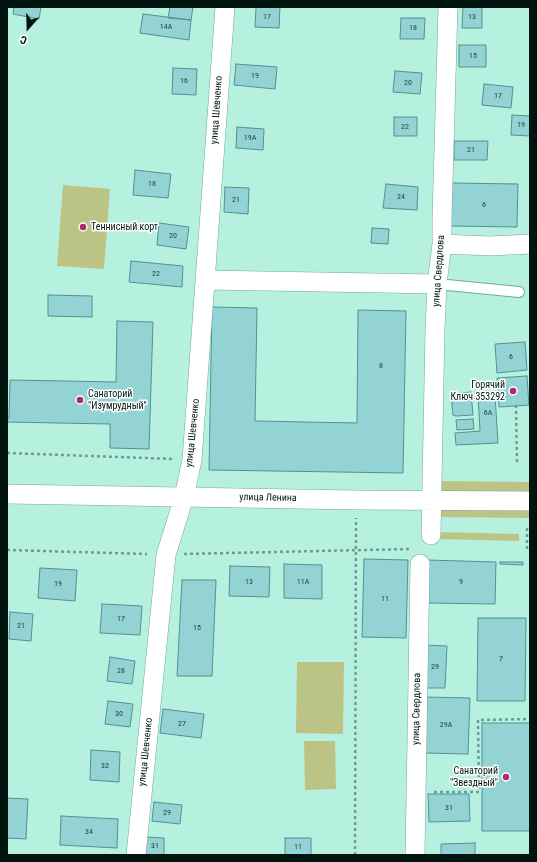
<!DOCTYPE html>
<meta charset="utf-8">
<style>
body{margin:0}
#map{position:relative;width:537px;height:862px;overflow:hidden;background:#b6f1e0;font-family:"Roboto Condensed",sans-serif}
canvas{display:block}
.frame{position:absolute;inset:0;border:8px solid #00150f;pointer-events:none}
.north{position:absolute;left:8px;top:8px;width:40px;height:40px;-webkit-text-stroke:3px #fff;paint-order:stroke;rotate:200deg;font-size:11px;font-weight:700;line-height:16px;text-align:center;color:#00150f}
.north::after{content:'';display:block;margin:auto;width:14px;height:18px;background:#00150f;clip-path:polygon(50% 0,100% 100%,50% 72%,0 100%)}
</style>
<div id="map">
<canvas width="537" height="862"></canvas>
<div class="frame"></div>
<div class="north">С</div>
</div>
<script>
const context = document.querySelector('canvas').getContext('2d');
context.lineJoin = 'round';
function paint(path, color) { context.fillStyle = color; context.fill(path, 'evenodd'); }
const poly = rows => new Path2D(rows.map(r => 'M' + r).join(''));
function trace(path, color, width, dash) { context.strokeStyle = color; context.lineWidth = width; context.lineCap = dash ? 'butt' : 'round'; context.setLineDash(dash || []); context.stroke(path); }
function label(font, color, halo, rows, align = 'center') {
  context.font = font + ' "Roboto Condensed",sans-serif'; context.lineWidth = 3; context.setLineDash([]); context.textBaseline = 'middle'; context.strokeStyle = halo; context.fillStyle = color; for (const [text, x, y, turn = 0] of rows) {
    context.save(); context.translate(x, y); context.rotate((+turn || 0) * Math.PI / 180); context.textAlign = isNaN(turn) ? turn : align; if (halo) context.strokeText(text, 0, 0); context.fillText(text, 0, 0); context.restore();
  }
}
paint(poly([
 [63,185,110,189,104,269,57,266],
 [436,481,530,482,530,493,436,493],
 [433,506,530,507,530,518,433,517],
 [436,532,519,534,519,541,436,539],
 [297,662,344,662,343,734,296,733],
 [304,741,335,741,336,789,305,790]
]), '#bbc485');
const building = poly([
 [14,7,41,7,39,19,13,14,14,7],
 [170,7,193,7,191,20,168,18,170,7],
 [256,7,280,7,279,28,255,27,256,7],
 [463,7,482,7,482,28,462,28,463,7],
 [143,14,191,20,189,40,140,33,143,14],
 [401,18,425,18,424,39,400,39,401,18],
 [459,45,486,45,486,67,459,67,459,45],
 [236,64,277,67,275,89,234,85,236,64],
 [173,68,197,69,196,95,172,94,173,68],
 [395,71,422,73,420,94,393,92,395,71],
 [484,84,513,87,511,108,482,105,484,84],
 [512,115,530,116,530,136,511,135,512,115],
 [394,117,417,117,417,136,394,136,394,117],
 [237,127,264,129,263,150,236,148,237,127],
 [454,141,488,141,487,160,454,160,454,141],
 [135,170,171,174,168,198,133,195,135,170],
 [451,183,518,184,517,227,450,226,451,183],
 [386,184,418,187,417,210,383,208,386,184],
 [225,187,249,188,248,214,224,212,225,187],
 [159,223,189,227,186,249,157,245,159,223],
 [372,228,389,229,388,244,371,243,372,228],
 [131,261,183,266,182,287,129,282,131,261],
 [48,295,92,296,92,317,48,316,48,295],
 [212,307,257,308,255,421,357,423,358,310,406,311,403,473,209,470,212,307],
 [117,321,153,322,149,449,110,448,110,424,7,422,7,432,7,418,9,418,10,380,116,382,117,321],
 [525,342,527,370,497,373,495,344,525,342],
 [527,376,529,405,499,407,497,378,527,376],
 [471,392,473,415,456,416,453,415,451,394,471,392],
 [478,395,495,395,498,443,456,445,455,433,480,431,478,395],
 [473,419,474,429,457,430,456,420,473,419],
 [364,559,408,560,406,638,362,637,364,559],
 [427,560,496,562,495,604,426,603,427,560],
 [500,562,523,562,523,565,500,564,500,562],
 [284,564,322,565,322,599,284,598,284,564],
 [230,566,270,567,269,597,229,596,230,566],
 [40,568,77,570,75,601,38,598,40,568],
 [182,580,216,580,212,676,177,676,182,580],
 [102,604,142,606,140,635,100,633,102,604],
 [10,612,33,614,31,641,9,639,10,612],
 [478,618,526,618,525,701,477,701,478,618],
 [424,645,447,646,445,688,422,688,424,645],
 [110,657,135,661,132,684,107,681,110,657],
 [425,697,470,698,468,754,423,753,425,697],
 [108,701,133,704,130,727,105,724,108,701],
 [163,709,204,714,201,738,160,733,163,709],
 [482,723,530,723,530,831,482,831,482,723],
 [91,750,120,752,119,782,90,780,91,750],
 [428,794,469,794,470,821,429,822,428,794],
 [7,798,28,799,26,839,7,838,7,798],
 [154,802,182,805,180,824,152,821,154,802],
 [61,816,118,819,117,848,60,845,61,816],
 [146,837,164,838,164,855,145,855,146,837],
 [285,838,311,838,311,855,285,855,285,838],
 [475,843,475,855,441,855,441,844,475,843]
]);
paint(building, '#94d3d3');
trace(building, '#539090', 1);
const lane = poly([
 [437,284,519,292]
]);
const street = poly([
 [442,244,490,246,530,244],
 [205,280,437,284],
 [7,494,356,500,530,501],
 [431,535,435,330,437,284,442,244,442,218,448,7],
 [136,855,166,555,184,497,192,460,225,7],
 [415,855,420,564]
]);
trace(lane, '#70a99a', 12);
trace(street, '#70a99a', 20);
trace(poly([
 [516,405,517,464],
 [7,453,174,459],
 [527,549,527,528],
 [7,550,147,554],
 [184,554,409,549],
 [434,792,479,792,478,720,530,719],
 [355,855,356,518]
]), '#709c90', 2.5, [3, 3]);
trace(lane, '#fff', 10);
trace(street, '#fff', 19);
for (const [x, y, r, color] of [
 [83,227,4,"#b1296c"],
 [513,391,4,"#b1296c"],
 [80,400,4,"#b1296c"],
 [506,777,4,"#b1296c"]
]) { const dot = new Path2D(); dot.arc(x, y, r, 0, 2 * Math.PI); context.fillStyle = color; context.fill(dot); trace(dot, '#fff', 1.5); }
label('8px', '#254440', null, [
 ["17",267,17],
 ["13",472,17],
 ["14А",166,27],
 ["18",413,28],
 ["15",473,56],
 ["19",255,76],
 ["16",184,81],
 ["20",408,83],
 ["17",498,96],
 ["19",521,125],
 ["22",405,127],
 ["19А",250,138],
 ["21",471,150],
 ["18",152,184],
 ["24",401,197],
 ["21",236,200],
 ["6",484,205],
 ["20",173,236],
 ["22",156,274],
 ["6",511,357],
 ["8",381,366],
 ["6А",488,413],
 ["13",249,582],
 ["11А",303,582],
 ["9",461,582],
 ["19",58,584],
 ["11",385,599],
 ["17",121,619],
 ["21",21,626],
 ["15",197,628],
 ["7",501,659],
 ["29",435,667],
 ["28",121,671],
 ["30",119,714],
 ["27",182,724],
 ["29А",446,725],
 ["32",105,766],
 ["31",449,808],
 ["29",167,813],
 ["34",89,832],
 ["31",155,846],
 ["11",298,847]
]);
label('10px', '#00150f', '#fff', [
 ["улица Шевченко",217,110,-86],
 ["улица Свердлова",439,271,-86],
 ["улица Шевченко",193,433,-84],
 ["улица Ленина",268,498,1],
 ["улица Свердлова",417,709,-89],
 ["улица Шевченко",146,752,-84]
]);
label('10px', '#00150f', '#fff', [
 ["Теннисный корт",91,227],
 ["Горячий",505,385,"right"],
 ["Ключ 353292",505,397,"right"],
 ["Санаторий",88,394],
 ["\"Изумрудный\"",88,406],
 ["Санаторий",498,771,"right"],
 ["\"Звездный\"",498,783,"right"]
], 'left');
</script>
